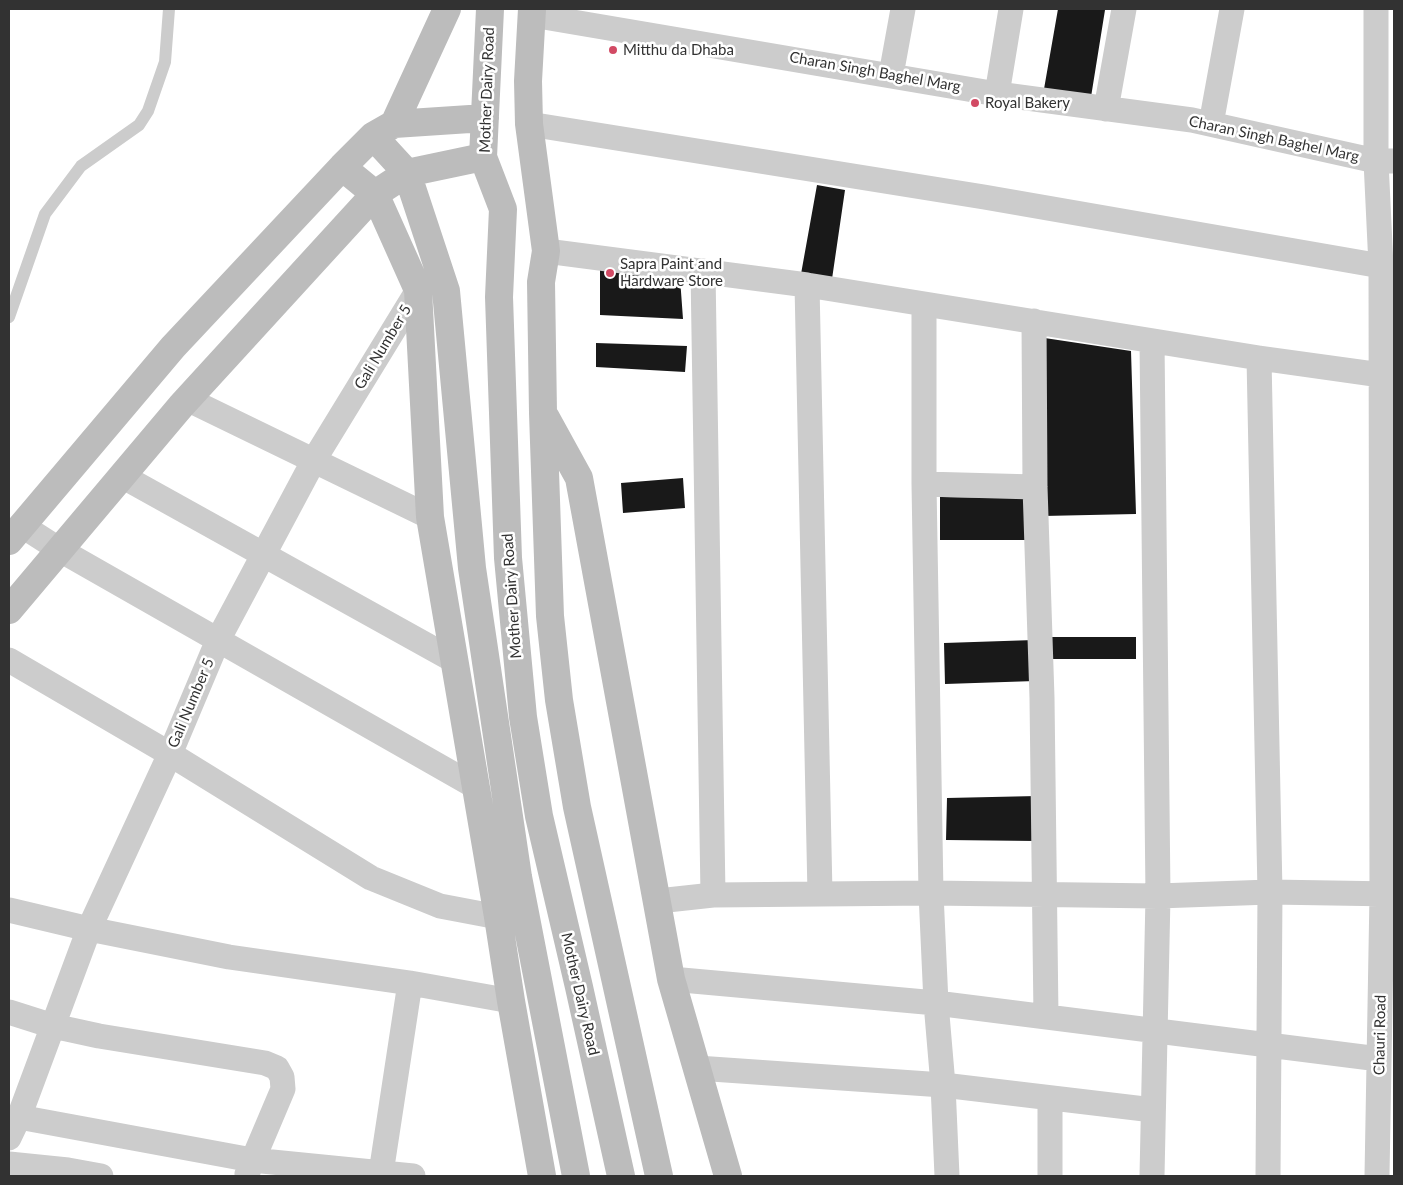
<!DOCTYPE html>
<style>
body{margin:0}
#map{position:relative;width:1403px;height:1185px;overflow:hidden;background:#fff;font-family:Lato,sans-serif}
canvas{display:block}
.frame{position:absolute;inset:0;border:10px solid #323232;pointer-events:none}
</style>
<div id="map">
<canvas width="1403" height="1185"></canvas>
<div class="frame"></div>
</div>
<script>
const context = document.querySelector('canvas').getContext('2d');
context.lineJoin = 'round';
function paint(path, color) { context.fillStyle = color; context.fill(path, 'evenodd'); }
const poly = rows => new Path2D(rows.map(r => 'M' + r).join(''));
function trace(path, color, width, dash) { context.strokeStyle = color; context.lineWidth = width; context.lineCap = dash ? 'butt' : 'round'; context.setLineDash(dash || []); context.stroke(path); }
function label(font, color, halo, rows, align = 'center') {
  context.font = font + ' Lato,sans-serif'; context.lineWidth = 5; context.setLineDash([]); context.textBaseline = 'middle'; context.strokeStyle = halo; context.fillStyle = color; for (const [text, x, y, turn = 0] of rows) {
    context.save(); context.translate(x, y); context.rotate((+turn || 0) * Math.PI / 180); context.textAlign = isNaN(turn) ? turn : align; if (halo) context.strokeText(text, 0, 0); context.fillText(text, 0, 0); context.restore();
  }
}
paint(poly([
 [1058,9,1105,10,1091,97,1044,89],
 [817,185,845,190,832,279,801,274],
 [600,269,680,278,683,319,600,315],
 [1038,337,1131,351,1136,514,1043,516],
 [596,343,687,346,685,372,596,367],
 [683,478,685,508,623,513,621,483],
 [940,497,1030,498,1030,540,940,540],
 [1046,637,1136,637,1136,659,1046,659],
 [1034,640,1035,681,945,684,944,643],
 [1037,796,1036,841,946,840,947,798]
]), '#191919');
trace(poly([
 [9,317,45,214,81,166,139,125,148,111,165,62,169,9]
]), '#ccc', 12);
trace(poly([
 [1376,9,1376,161,1381,266,1382,894,1377,1176],
 [532,15,997,94,1192,120,1376,161,1394,161],
 [891,75,903,9],
 [997,94,1011,9],
 [1106,109,1124,9],
 [529,124,984,197,1381,266],
 [1211,124,1232,9],
 [546,251,807,285,1259,358,1381,375],
 [703,271,713,895],
 [807,285,820,894],
 [924,304,924,484,931,893,936,1003,943,1085,947,1176],
 [1034,321,1035,487,1042,698,1046,1016],
 [1152,341,1158,896,1152,1176],
 [1259,358,1270,892,1268,1176],
 [187,399,430,517],
 [122,476,455,661],
 [924,484,1035,487],
 [21,525,60,550,476,787],
 [9,660,170,754,371,878,440,906,498,917],
 [658,901,713,895,820,894,931,893,1158,896,1270,892,1394,894],
 [9,910,89,929,229,957,410,983,511,1001],
 [671,979,936,1003,1379,1059],
 [9,1012,53,1026,99,1036,265,1063,277,1068,282,1077,283,1089,247,1174],
 [697,1068,943,1085,1153,1110],
 [1050,1098,1050,1176],
 [19,1117,252,1160,413,1176],
 [9,1138,19,1117,89,929,170,754,218,640,314,460,418,290],
 [9,1164,68,1170,101,1176],
 [381,1173,410,983]
]), '#ccc', 25);
trace(poly([
 [490,9,483,157,503,209,499,297,508,558,523,717,539,816,579,987,621,1176],
 [532,9,528,81,529,124,546,251,541,282,543,413,550,616,559,700,577,807,659,1176],
 [394,124,447,9],
 [373,136,407,173,446,291,472,568,518,877,576,1176],
 [342,167,375,194,418,290,430,517,498,917,511,1001,542,1176],
 [546,418,579,478,671,979,728,1176],
 [9,541,173,347,342,167,373,136,394,124,485,118],
 [9,610,181,406,375,194,407,173,483,157]
]), '#bcbcbc', 28);
for (const [x, y, r, color] of [
 [613,50,5,"#d24a64"],
 [975,103,5,"#d24a64"],
 [610,273,5,"#d24a64"]
]) { const dot = new Path2D(); dot.arc(x, y, r, 0, 2 * Math.PI); context.fillStyle = color; context.fill(dot); trace(dot, '#fff', 2); }
label('15px', '#323232', '#fff', [
 ["Mitthu da Dhaba",623,50],
 ["Royal Bakery",985,103],
 ["Sapra Paint and",620,264],
 ["Hardware Store",620,281]
], 'left');
label('15px', '#323232', '#fff', [
 ["Charan Singh Baghel Marg",875,72,10],
 ["Mother Dairy Road",487,90,-88],
 ["Charan Singh Baghel Marg",1274,139,12],
 ["Gali Number 5",383,347,-59],
 ["Mother Dairy Road",512,596,-94],
 ["Gali Number 5",191,703,-67],
 ["Mother Dairy Road",580,994,77],
 ["Chauri Road",1380,1035,-89]
]);
</script>
